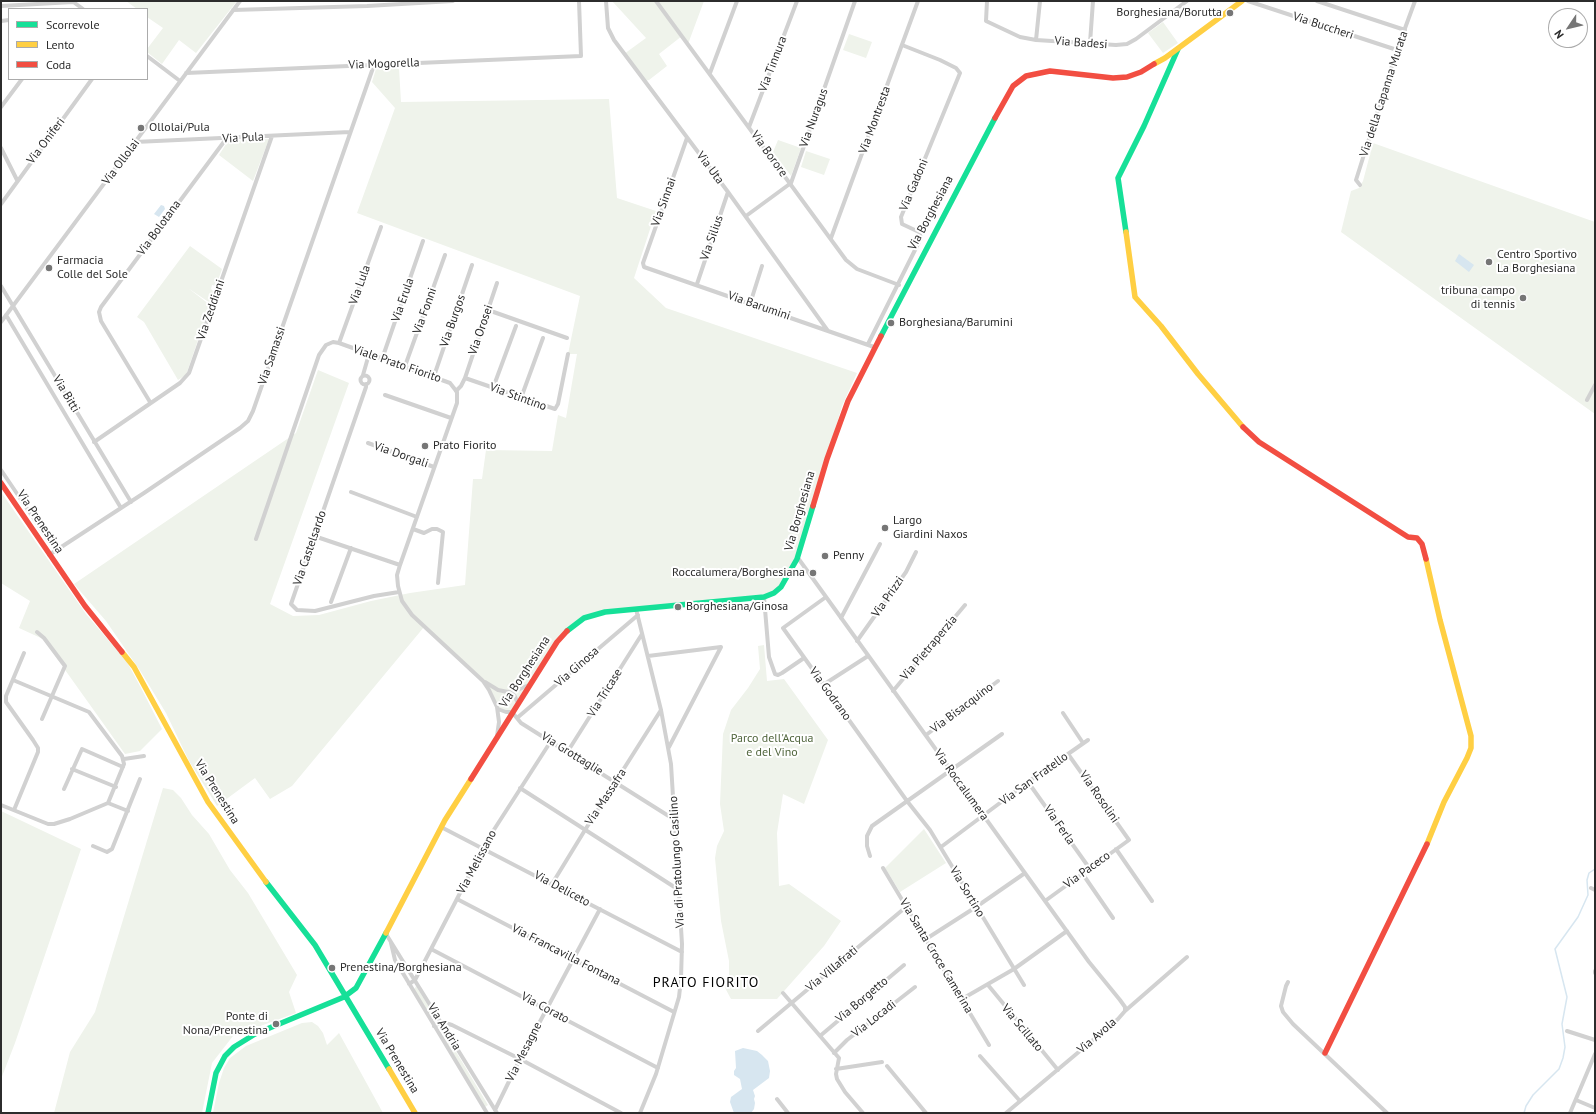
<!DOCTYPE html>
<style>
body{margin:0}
#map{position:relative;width:1596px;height:1114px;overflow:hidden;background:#fff;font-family:"PT Sans",sans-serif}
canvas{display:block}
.frame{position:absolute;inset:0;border:2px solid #2c2c2c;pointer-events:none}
.legend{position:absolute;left:8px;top:8px;width:140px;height:72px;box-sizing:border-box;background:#fff;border:1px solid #ababab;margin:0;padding:5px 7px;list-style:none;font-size:12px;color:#2c2c2c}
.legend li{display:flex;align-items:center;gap:8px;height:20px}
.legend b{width:20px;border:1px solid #ababab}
.north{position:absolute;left:1548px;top:8px;width:40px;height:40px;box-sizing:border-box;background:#fff;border:1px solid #ababab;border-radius:50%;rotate:235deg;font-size:11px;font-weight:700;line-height:16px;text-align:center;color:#2c2c2c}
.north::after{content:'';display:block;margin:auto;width:14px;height:18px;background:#767676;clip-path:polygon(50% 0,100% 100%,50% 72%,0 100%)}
</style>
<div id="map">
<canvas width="1596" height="1114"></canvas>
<div class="frame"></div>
<ul class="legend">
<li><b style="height:5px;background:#16e098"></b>Scorrevole</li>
<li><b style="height:5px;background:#ffcf43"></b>Lento</li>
<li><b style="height:5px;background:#f24e42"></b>Coda</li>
</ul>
<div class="north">N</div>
</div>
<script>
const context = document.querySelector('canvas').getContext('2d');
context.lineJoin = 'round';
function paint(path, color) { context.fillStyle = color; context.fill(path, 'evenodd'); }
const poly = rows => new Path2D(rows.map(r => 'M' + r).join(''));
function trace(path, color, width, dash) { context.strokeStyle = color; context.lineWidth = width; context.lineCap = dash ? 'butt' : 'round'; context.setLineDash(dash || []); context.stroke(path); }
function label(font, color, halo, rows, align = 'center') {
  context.font = font + ' "PT Sans",sans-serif'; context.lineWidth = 4; context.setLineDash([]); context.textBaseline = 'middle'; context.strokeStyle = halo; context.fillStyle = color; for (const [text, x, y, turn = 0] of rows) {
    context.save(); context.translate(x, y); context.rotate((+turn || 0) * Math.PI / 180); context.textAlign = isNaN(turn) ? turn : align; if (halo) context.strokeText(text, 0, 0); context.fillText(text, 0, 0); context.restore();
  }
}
paint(poly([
 [126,1,237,1,196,53,179,40,162,64,147,52,147,49,163,28,147,17,147,9,137,9],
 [612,1,704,1,688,44,682,36,659,54,667,66,649,80,645,81,624,54,646,38],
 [1163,22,1178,43,1163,53,1148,33],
 [849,34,872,42,866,58,843,50],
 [399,68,401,102,609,99,617,198,656,211,634,278,666,308,857,373,842,406,797,559,788,576,771,595,591,615,568,629,512,712,497,707,483,681,424,627,292,786,270,799,255,778,217,806,189,761,166,713,141,672,106,621,74,584,296,433,318,370,349,383,270,604,293,616,319,615,371,601,410,593,465,585,473,479,482,479,486,450,552,451,558,415,566,418,577,354,568,354,580,296,357,213,395,108,372,82,376,69],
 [269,139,253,181,219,155,228,141],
 [778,140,801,148,791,176,773,152],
 [1373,143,1595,222,1595,414,1341,232,1351,191,1359,188,1363,181],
 [806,151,830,159,824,175,801,167],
 [190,246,222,269,216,286,212,285,211,289,214,292,210,303,188,288,210,305,186,375,178,380,144,322,137,317],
 [1,492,86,614,127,662,140,686,162,729,140,751,125,754,43,639,19,628,30,601,1,583],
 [764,645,767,681,784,679,828,740,804,804,783,794,777,833,779,886,789,884,841,921,824,946,777,999,731,999,724,986,729,976,729,961,721,921,715,858,717,846,724,831,720,804,723,734,731,710,748,688,760,669,758,646],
 [163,788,173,790,181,798,192,815,209,834,230,870,248,893,297,975,289,992,296,1013,233,1036,212,1063,202,1113,54,1113,70,1052,95,1012],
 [1,811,81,849,15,1043,1,1079],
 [924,829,946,863,900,892,885,868],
 [416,986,436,1018,433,1021,414,990],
 [312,1022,318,1026,323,1033,327,1045,339,1033,383,1113,213,1113,219,1083,224,1068,230,1058,246,1046,302,1023],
 [446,1035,488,1105,485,1107,442,1037]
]), '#eff3eb');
paint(poly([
 [161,205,164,206,165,209,159,217,154,214],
 [1459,254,1474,265,1469,272,1455,261],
 [743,1048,757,1051,762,1055,768,1061,770,1071,769,1078,753,1090,755,1096,754,1099,755,1103,754,1109,751,1113,734,1113,730,1102,731,1097,742,1089,740,1079,734,1075,734,1071,736,1068,735,1051]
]), '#d7e6f0');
trace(poly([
 [1524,1113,1526,1106,1533,1095,1559,1069,1563,1058,1565,1047,1562,1024,1567,997,1555,949,1578,917,1588,895,1587,880,1589,873,1595,869]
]), '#d7e6f0', 1.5);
trace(poly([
 [72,1,83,9],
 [606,1,608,28,614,40,728,192,828,331],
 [656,1,846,260,857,269,899,285],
 [987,1,986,21,1020,37,1036,40,1116,45,1127,44,1136,39,1187,1],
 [1248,1,1397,50],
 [1317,1,1405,30],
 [1,6,73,2],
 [233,10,367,6,453,1],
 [1,21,9,20],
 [1036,40,1040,1],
 [1090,43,1093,1],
 [147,56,180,81],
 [186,73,581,56,579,1],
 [710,73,737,1],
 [1,107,22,79],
 [749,127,797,1],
 [687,138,643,263,644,267,874,347],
 [135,142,350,132],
 [1,148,17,180],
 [1360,185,1356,180,1397,50,1415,1],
 [1,204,92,79],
 [746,216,791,183,855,1],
 [831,238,918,1],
 [697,284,728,192],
 [1,286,131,502],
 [750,304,762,266],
 [488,310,567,338],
 [6,315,121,508],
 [1,322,240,1],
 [339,343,381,227],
 [868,344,921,238,919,232,902,224,901,217,960,73,956,68,940,60,902,45],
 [382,359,423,241],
 [405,366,445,255],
 [363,375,369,354],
 '360.5 380a4.5 4.5 0 1 1 9 0a4.5 4.5 0 1 1-9 0Z',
 [434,376,472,265],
 [465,378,497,283],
 [366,384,366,387,291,604,297,610,315,611,374,596,399,592],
 [493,388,516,326],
 [456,391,461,386,465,378,555,409,558,404,568,354],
 [385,395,451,418],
 [521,398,543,338],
 [1587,400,1595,385],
 [150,402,101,321,99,312,101,307,226,139],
 [94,442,180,383,189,373,272,136],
 [368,443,434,467],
 [1,470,49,541,54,544,60,547],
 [351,492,417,517],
 [413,529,424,533,432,529,437,529,443,532,438,583],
 [314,536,400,565],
 [256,539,319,355,326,345,333,342,339,343,450,383,457,392,457,403,400,565,397,575,398,586,402,601,412,615,483,681,489,690,497,707,499,722,497,736],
 [49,555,144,493,240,428,248,421,253,411,374,65],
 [798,558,1089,962,1120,1000,1125,1007,1125,1011],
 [764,597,769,657,775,674,778,675,782,673,804,658],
 [826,597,783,628,907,801,930,830,1024,985],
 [331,602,351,548],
 [636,609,661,710,671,764,682,944,681,979,679,997,656,1074,640,1113],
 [841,618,880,544],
 [37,632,44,638,65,666,42,719],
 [857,641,906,572,916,552],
 [648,656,721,647,669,747],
 [485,682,498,690,508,692,515,691,529,685],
 [823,685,868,656],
 [893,691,965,605],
 [510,692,514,695,518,703],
 [498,709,506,712,512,712,521,723,675,820],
 [1063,713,1083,743],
 [517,718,638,615],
 [926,735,998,681],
 [568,751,642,634],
 [124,759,144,756],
 [72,769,116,787],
 [1028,782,1090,869],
 [520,788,679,890],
 [64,789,82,749,123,767],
 [108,803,128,811],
 [1,805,48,824,54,824,70,819,108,803,124,764,122,756,89,712,13,680],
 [14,810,38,752,38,748,33,740,6,702,6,696,24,653],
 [441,827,682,952],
 [93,846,107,852,112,849,140,779],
 [941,847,1028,782,1088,740],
 [1116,849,1152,901],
 [870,856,867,846,867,836,872,826,1002,734],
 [883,868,989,1045],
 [1082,873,1113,918],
 [552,884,585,830,661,710],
 [1591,888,1595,890],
 [457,899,674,1012],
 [1045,901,1129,840,1068,754],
 [386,934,497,1113],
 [926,939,976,907,1025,873],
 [391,943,395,960,487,1113],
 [431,949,658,1068],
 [1595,971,1595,973],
 [1288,982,1286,986,1281,1006,1283,1012,1293,1024,1387,1113],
 [409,984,415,980,488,839,551,741],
 [988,985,1058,1070],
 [783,993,839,1058,836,1074,837,1079,845,1092,863,1113],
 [962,999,1014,969,1067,931],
 [434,1026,442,1022,452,1025,520,1059,621,1113],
 [758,1031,906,907],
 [1567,1031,1595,1040],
 [820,1036,904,965],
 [834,1053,847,1040,915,987],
 [980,1056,1020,1101],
 [887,1066,926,1113],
 [836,1069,882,1062],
 [777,1099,788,1113],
 [1576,1100,1595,1108],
 [495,1110,520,1059,600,909],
 [1006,1113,1118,1019,1125,1011,1187,957],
 [1570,1113,1595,1054]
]), '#d1d1d1', 4);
trace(poly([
 [1126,232,1118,178,1144,126,1178,49],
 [881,336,995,118],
 [567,631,584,618,605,612,764,597,774,593,781,587,797,559,813,506],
 [266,882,315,945,389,1069],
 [208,1113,216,1073,225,1056,234,1047,255,1034,344,997,356,988,386,933]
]), '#16e098', 5.5);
trace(poly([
 [1154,64,1165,58,1242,1],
 [1126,232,1135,297,1161,326,1198,374,1243,427],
 [1426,559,1440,620,1471,736,1471,748,1467,758,1444,802,1427,844],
 [122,652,134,667,208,802,266,882],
 [386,933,445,820,471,779],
 [389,1069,415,1113]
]), '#ffcf43', 5.5);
trace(poly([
 [995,118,1013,86,1026,76,1050,71,1113,78,1127,77,1141,72,1154,64],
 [1243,427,1259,442,1408,537,1417,538,1422,544,1426,559],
 [1,483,85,606,122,652],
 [813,506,827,459,848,401,881,336],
 [471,779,557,642,567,631],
 [1325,1053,1427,844]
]), '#f24e42', 5.5);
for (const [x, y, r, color] of [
 [1230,13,4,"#767676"],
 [141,128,4,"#767676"],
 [1489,262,4,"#767676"],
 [49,268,4,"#767676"],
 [1523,298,4,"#767676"],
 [891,323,4,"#767676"],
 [425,446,4,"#767676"],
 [885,528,4,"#767676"],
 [825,556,4,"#767676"],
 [813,573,4,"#767676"],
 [678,607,4,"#767676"],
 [332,968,4,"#767676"],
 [276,1024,4,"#767676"]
]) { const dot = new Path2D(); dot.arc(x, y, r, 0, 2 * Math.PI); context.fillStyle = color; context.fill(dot); trace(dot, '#fff', 1.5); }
label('12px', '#2c2c2c', '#fff', [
 ["Borghesiana/Borutta",1222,13,"right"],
 ["Ollolai/Pula",149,128],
 ["Centro Sportivo",1497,255],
 ["La Borghesiana",1497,269],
 ["Farmacia",57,261],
 ["Colle del Sole",57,275],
 ["tribuna campo",1515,291,"right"],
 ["di tennis",1515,305,"right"],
 ["Borghesiana/Barumini",899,323],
 ["Prato Fiorito",433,446],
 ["Largo",893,521],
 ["Giardini Naxos",893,535],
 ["Penny",833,556],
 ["Roccalumera/Borghesiana",805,573,"right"],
 ["Borghesiana/Ginosa",686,607],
 ["Prenestina/Borghesiana",340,968],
 ["Ponte di",268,1017,"right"],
 ["Nona/Prenestina",268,1031,"right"]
], 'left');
label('12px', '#2c2c2c', '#fff', [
 ["Via Buccheri",1323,26,18],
 ["Via Badesi",1081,43,4],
 ["Via Mogorella",384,64,-2],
 ["Via Tinnura",773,64,-69],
 ["Via della Capanna Murata",1384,94,-72],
 ["Via Nuragus",814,118,-70],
 ["Via Montresta",875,120,-70],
 ["Via Pula",243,138,-3],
 ["Via Oniferi",46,141,-53],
 ["Via Borore",769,154,54],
 ["Via Ollolai",121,162,-53],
 ["Via Uta",710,168,53],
 ["Via Gadoni",914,185,-67],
 ["Via Sinnai",664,202,-70],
 ["Via Borghesiana",931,213,-62],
 ["Via Bolotana",159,228,-54],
 ["Via Silius",712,238,-71],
 ["Via Lula",360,285,-70],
 ["Via Erula",403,300,-71],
 ["Via Barumini",759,306,19],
 ["Via Zeddiani",211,310,-71],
 ["Via Fonni",425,311,-70],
 ["Via Burgos",453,321,-71],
 ["Via Orosei",481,330,-71],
 ["Via Samassi",272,356,-71],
 ["Viale Prato Fiorito",397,364,19],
 ["Via Bitti",66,394,59],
 ["Via Stintino",518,397,20],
 ["Via Dorgali",401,455,19],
 ["Via Borghesiana",800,511,-74],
 ["Via Prenestina",40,522,56],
 ["Via Castelsardo",310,548,-71],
 ["Via Prizzi",888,597,-55],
 ["Via Pietraperzia",929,648,-50],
 ["Via Ginosa",577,667,-41],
 ["Via Borghesiana",525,672,-57],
 ["Via Tricase",605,693,-58],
 ["Via Godrano",830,694,54],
 ["Via Bisacquino",962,708,-37],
 ["Via Grottaglie",572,754,32],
 ["Via San Fratello",1034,779,-36],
 ["Via Roccalumera",961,785,54],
 ["Via Prenestina",217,792,58],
 ["Via Massafra",606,797,-57],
 ["Via Rosolini",1099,797,55],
 ["Via Ferla",1059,825,55],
 ["Via Melissano",477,862,-62],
 ["Via di Pratolungo Casilino",677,862,-93],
 ["Via Paceco",1087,870,-36],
 ["Via Deliceto",562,889,28],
 ["Via Sortino",967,892,59],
 ["Via Francavilla Fontana",566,955,27],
 ["Via Santa Croce Camerina",936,956,59],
 ["Via Villafrati",832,969,-40],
 ["Via Borgetto",862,1000,-40],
 ["Via Corato",545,1008,28],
 ["Via Locadi",874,1019,-38],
 ["Via Andria",444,1027,58],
 ["Via Scillato",1022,1028,50],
 ["Via Avola",1097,1036,-41],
 ["Via Mesagne",524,1052,-63],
 ["Via Prenestina",397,1061,59]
]);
label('12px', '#50653c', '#fff', [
 ["Parco dell'Acqua",772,739],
 ["e del Vino",772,753]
]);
context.letterSpacing = '1px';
label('14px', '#000', '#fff', [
 ["PRATO FIORITO",706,983]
]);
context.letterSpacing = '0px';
</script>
